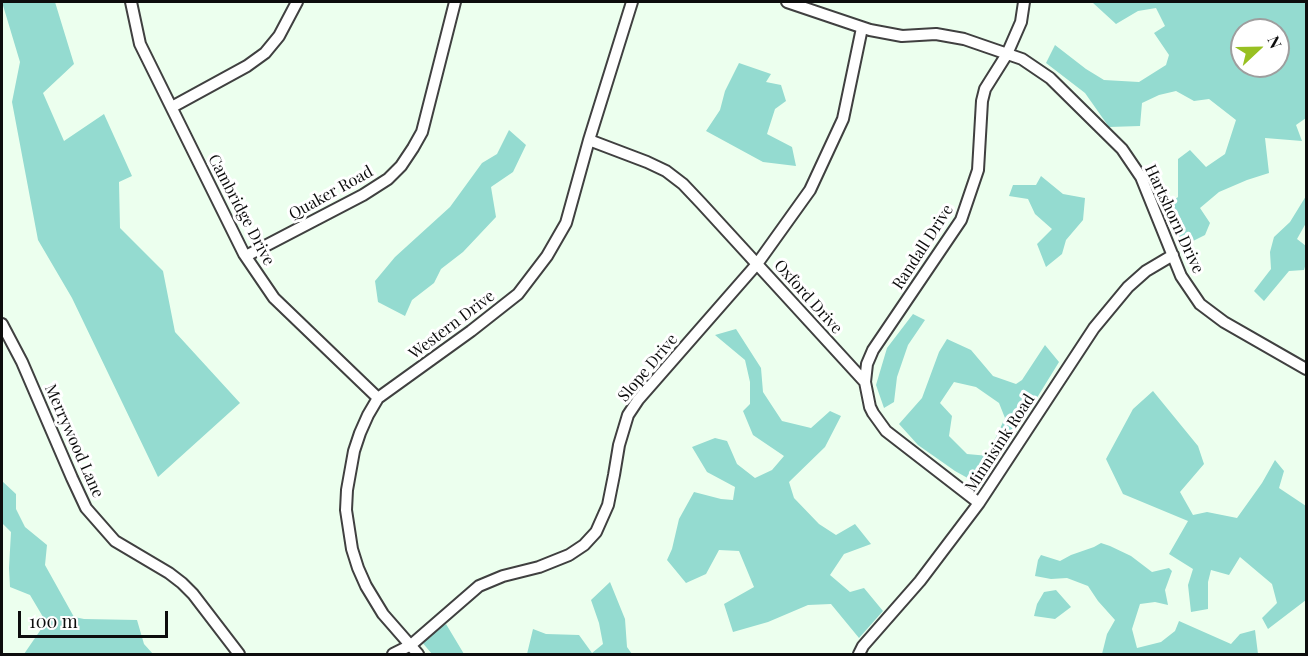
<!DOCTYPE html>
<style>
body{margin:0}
#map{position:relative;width:1308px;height:656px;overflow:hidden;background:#ecffee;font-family:"Playfair Display",serif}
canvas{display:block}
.frame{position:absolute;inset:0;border:3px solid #0d0d0d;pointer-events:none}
.north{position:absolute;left:1230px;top:18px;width:60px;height:60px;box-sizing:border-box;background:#fff;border:2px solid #9e9e9e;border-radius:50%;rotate:68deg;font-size:16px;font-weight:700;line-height:24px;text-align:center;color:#0d0d0d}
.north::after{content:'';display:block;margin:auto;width:21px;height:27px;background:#98c022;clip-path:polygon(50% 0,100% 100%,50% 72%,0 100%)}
.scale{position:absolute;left:18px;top:611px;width:150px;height:27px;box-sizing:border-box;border:3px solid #0d0d0d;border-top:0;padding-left:8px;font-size:18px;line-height:21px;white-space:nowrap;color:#0d0d0d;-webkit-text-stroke:4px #fff;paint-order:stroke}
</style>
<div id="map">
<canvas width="1308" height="656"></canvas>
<div class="frame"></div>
<div class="north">N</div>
<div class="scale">100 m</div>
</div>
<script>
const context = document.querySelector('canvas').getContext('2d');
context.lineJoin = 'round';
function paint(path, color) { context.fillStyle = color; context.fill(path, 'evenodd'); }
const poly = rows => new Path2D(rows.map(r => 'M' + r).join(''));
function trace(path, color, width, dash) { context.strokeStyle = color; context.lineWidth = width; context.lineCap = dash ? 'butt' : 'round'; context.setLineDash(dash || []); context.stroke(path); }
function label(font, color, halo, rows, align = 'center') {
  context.font = font + ' "Playfair Display",serif'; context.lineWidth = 6; context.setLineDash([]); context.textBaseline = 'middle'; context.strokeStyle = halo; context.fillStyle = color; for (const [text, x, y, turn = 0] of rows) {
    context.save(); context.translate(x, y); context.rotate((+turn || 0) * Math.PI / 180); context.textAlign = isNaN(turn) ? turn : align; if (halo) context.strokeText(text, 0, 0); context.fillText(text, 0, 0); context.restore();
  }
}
paint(poly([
 [2,2,55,2,74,64,43,93,64,141,104,114,132,176,119,182,120,228,163,271,175,332,240,403,158,477,72,298,38,240,12,102,20,62],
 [1092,2,1306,2,1306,118,1296,125,1302,141,1265,138,1269,173,1247,180,1219,192,1200,208,1210,223,1205,235,1181,247,1162,210,1178,197,1178,159,1190,150,1206,167,1225,154,1236,120,1209,99,1194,101,1176,91,1159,95,1142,103,1140,126,1109,127,1085,93,1046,63,1055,45,1086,69,1104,80,1139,82,1166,65,1169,55,1154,33,1165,26,1156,8,1138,11,1116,24],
 [1242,30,1278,30,1278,66,1242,66],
 [739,63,771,74,766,82,781,85,786,101,775,109,767,134,792,147,796,166,763,162,706,131,720,110,725,91],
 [509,130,526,145,513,172,491,187,496,217,463,252,441,269,434,283,412,300,405,316,378,302,375,281,395,257,450,207,482,163,497,154],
 [1041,176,1063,194,1085,198,1083,220,1066,240,1062,254,1046,267,1037,244,1052,229,1035,214,1028,199,1009,196,1013,185,1036,185],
 [1306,196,1306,223,1297,239,1306,246,1306,263,1304,270,1289,271,1264,301,1254,291,1271,269,1270,252,1274,237,1290,222],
 [913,314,925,320,908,345,897,377,894,402,884,408,876,385,887,348],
 [736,329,761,368,763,392,782,421,811,428,830,411,841,416,825,447,789,482,794,498,819,524,836,535,855,524,871,544,844,554,830,575,850,592,864,588,883,611,859,638,831,604,808,605,768,622,733,632,724,604,754,587,739,551,719,550,706,574,686,583,667,560,672,549,679,519,694,492,721,499,733,500,735,487,707,472,692,447,715,438,727,441,737,464,755,478,772,470,784,456,753,435,743,411,750,404,750,382,745,360,715,335],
 [947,339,971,350,993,376,1016,384,1022,380,1045,345,1059,362,1003,453,994,441,1005,418,999,403,976,387,954,382,940,403,952,416,949,436,967,454,989,456,993,465,982,486,955,471,918,445,899,424,922,398,939,352],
 [1153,391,1198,446,1204,464,1180,492,1193,515,1207,512,1237,518,1262,483,1275,460,1284,471,1279,488,1306,506,1306,600,1268,629,1262,618,1277,603,1272,584,1240,557,1229,575,1211,570,1208,582,1208,609,1191,612,1188,585,1193,569,1169,554,1188,521,1123,494,1106,459,1133,409],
 [2,481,16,494,16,509,25,527,47,545,45,565,74,617,84,619,137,620,144,644,153,654,24,654,46,622,30,595,10,587,9,568,11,532,2,523],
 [1101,543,1110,546,1131,556,1152,572,1169,568,1172,571,1165,590,1168,605,1155,602,1140,604,1132,629,1137,648,1161,642,1175,631,1179,621,1231,644,1240,634,1255,630,1258,654,1102,654,1107,634,1115,620,1098,601,1088,586,1067,578,1051,579,1035,576,1038,560,1041,555,1060,561,1071,555,1094,547],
 [610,582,625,619,627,647,632,654,527,654,533,629,546,634,579,635,592,653,603,644,599,623,591,600],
 [1056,590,1071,607,1055,619,1034,616,1037,604,1044,592],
 [446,624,464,654,432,654,421,641]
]), '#94dbd0');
const minor = poly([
 [131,2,140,44,244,254,274,298,378,398],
 [787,2,870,30,902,36,936,34,964,39,1022,59,1050,78,1122,149,1141,177,1181,276,1200,304,1224,322,1306,369],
 [172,107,247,66,265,53,279,36,297,2],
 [589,140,647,162,666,171,683,184,701,203,865,382,870,407,873,413,886,431,979,503],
 [246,256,363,195,388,179,401,166,413,148,422,132,455,2],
 [2,324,22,362,72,478,86,508,115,541,169,573,182,583,193,594,239,654],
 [865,382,867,364,873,350,961,220,978,170,982,101,985,89,1007,54,1021,22,1024,2],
 [393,654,411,645,479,586,503,576,539,567,569,555,584,545,596,532,608,505,614,475,619,445,628,415,638,400,757,264,810,190,843,119,862,28],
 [418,654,383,614,366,586,358,568,352,549,346,510,347,490,354,451,360,433,368,415,378,398,471,331,518,294,547,256,566,223,589,140,632,2],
 [859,654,863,646,920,581,979,503,1094,328,1128,287,1146,271,1173,255]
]);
trace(minor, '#404040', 14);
trace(minor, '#fff', 10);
label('16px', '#0d0d0d', '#fff', [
 ["Quaker Road",331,193,-29],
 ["Cambridge Drive",241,210,62],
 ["Hartshorn Drive",1174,219,65],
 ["Randall Drive",923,247,-57],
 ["Oxford Drive",808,297,48],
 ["Western Drive",452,325,-37],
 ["Slope Drive",648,368,-50],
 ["Merrywood Lane",74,441,66],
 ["Minnisink Road",1000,443,-57]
]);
</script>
